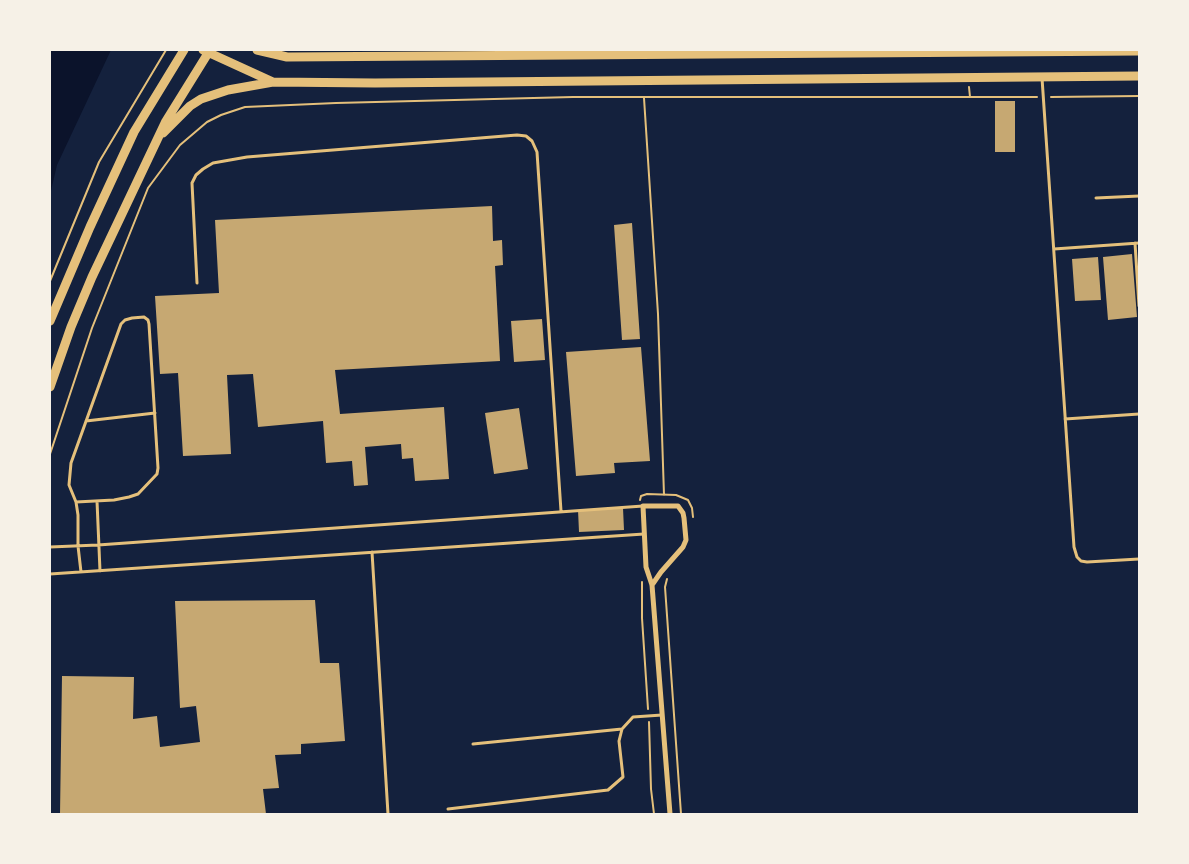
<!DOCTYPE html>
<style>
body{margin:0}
#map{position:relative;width:1189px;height:864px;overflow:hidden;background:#14213d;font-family:"Fira Sans",sans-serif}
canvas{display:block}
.frame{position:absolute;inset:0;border:51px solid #f6f1e7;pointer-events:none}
</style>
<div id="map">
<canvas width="1189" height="864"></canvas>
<div class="frame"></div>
</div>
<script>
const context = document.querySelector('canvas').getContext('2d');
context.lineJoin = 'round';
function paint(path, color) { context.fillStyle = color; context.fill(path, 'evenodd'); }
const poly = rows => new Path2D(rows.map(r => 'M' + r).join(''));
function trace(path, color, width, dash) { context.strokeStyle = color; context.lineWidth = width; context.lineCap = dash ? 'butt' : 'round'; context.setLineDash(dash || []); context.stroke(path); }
paint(poly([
 [50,50,111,50,57,165,50,195]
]), '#0b132b');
paint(poly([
 [995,101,1015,101,1015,152,995,152],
 [492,206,493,241,502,240,503,265,495,266,500,361,335,370,340,414,444,407,449,479,415,481,413,458,402,459,401,444,365,447,368,485,354,486,352,461,326,463,323,421,258,427,253,374,227,375,231,454,183,456,178,373,160,374,155,296,219,293,215,220],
 [632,223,640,339,622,340,614,225],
 [1132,254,1137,317,1108,320,1103,257],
 [1098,257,1101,300,1075,301,1072,259],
 [542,319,545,360,514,362,511,321],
 [641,347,650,461,614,463,615,473,576,476,566,352],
 [519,408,528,469,494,474,485,413],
 [623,508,624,530,579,532,578,510],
 [315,600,320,663,339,663,345,741,301,744,301,754,275,755,279,788,263,789,266,814,60,814,62,676,134,677,133,719,157,716,160,747,200,742,196,706,180,708,175,601]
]), '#c6a872');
trace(poly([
 [969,87,970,97],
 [1051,97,1139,96],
 [644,98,658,314,664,495],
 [50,281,99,162,166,50],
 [50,454,92,328,148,188,180,145,207,122,221,115,245,107,336,103,573,97,1037,97],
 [640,500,641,496,647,494,676,495,688,500,692,508,693,517],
 [667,579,665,587,681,814],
 [642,582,642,618,648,709],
 [649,722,651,789,654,814]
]), '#e5c07b', 2);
trace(poly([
 [1042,78,1074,547,1077,557,1081,561,1087,562,1139,559],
 [1096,198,1139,196],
 [1135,243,1139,306],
 [1054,249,1139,243],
 [197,283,192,183,196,175,203,169,213,163,247,157,517,135,526,136,532,141,537,152,561,511],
 [144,317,148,320,149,324,158,468,157,474,138,494,129,497,114,500,76,502,69,485,71,463,121,324,125,320,132,318,144,317],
 [1065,419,1139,414],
 [86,421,155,413],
 [97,501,100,571],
 [76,502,78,515,78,546,81,572],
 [50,547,98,545,643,506],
 [372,552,388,814],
 [50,574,644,534],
 [473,744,622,729],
 [448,809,608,790,623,777,619,741,622,729,633,717,662,715]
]), '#e5c07b', 3);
trace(poly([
 [652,585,661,572,683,547,686,540,684,518,683,513,678,506,643,506,646,567,652,585,670,814]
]), '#e5c07b', 5);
trace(poly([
 [203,50,273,82,375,83,1139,76],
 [257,50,287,57,1139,51],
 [163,133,190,106,201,99,228,90,273,82],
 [50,321,90,227,134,132,184,50],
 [50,387,71,327,92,277,166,121,210,50]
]), '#e5c07b', 9);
</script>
